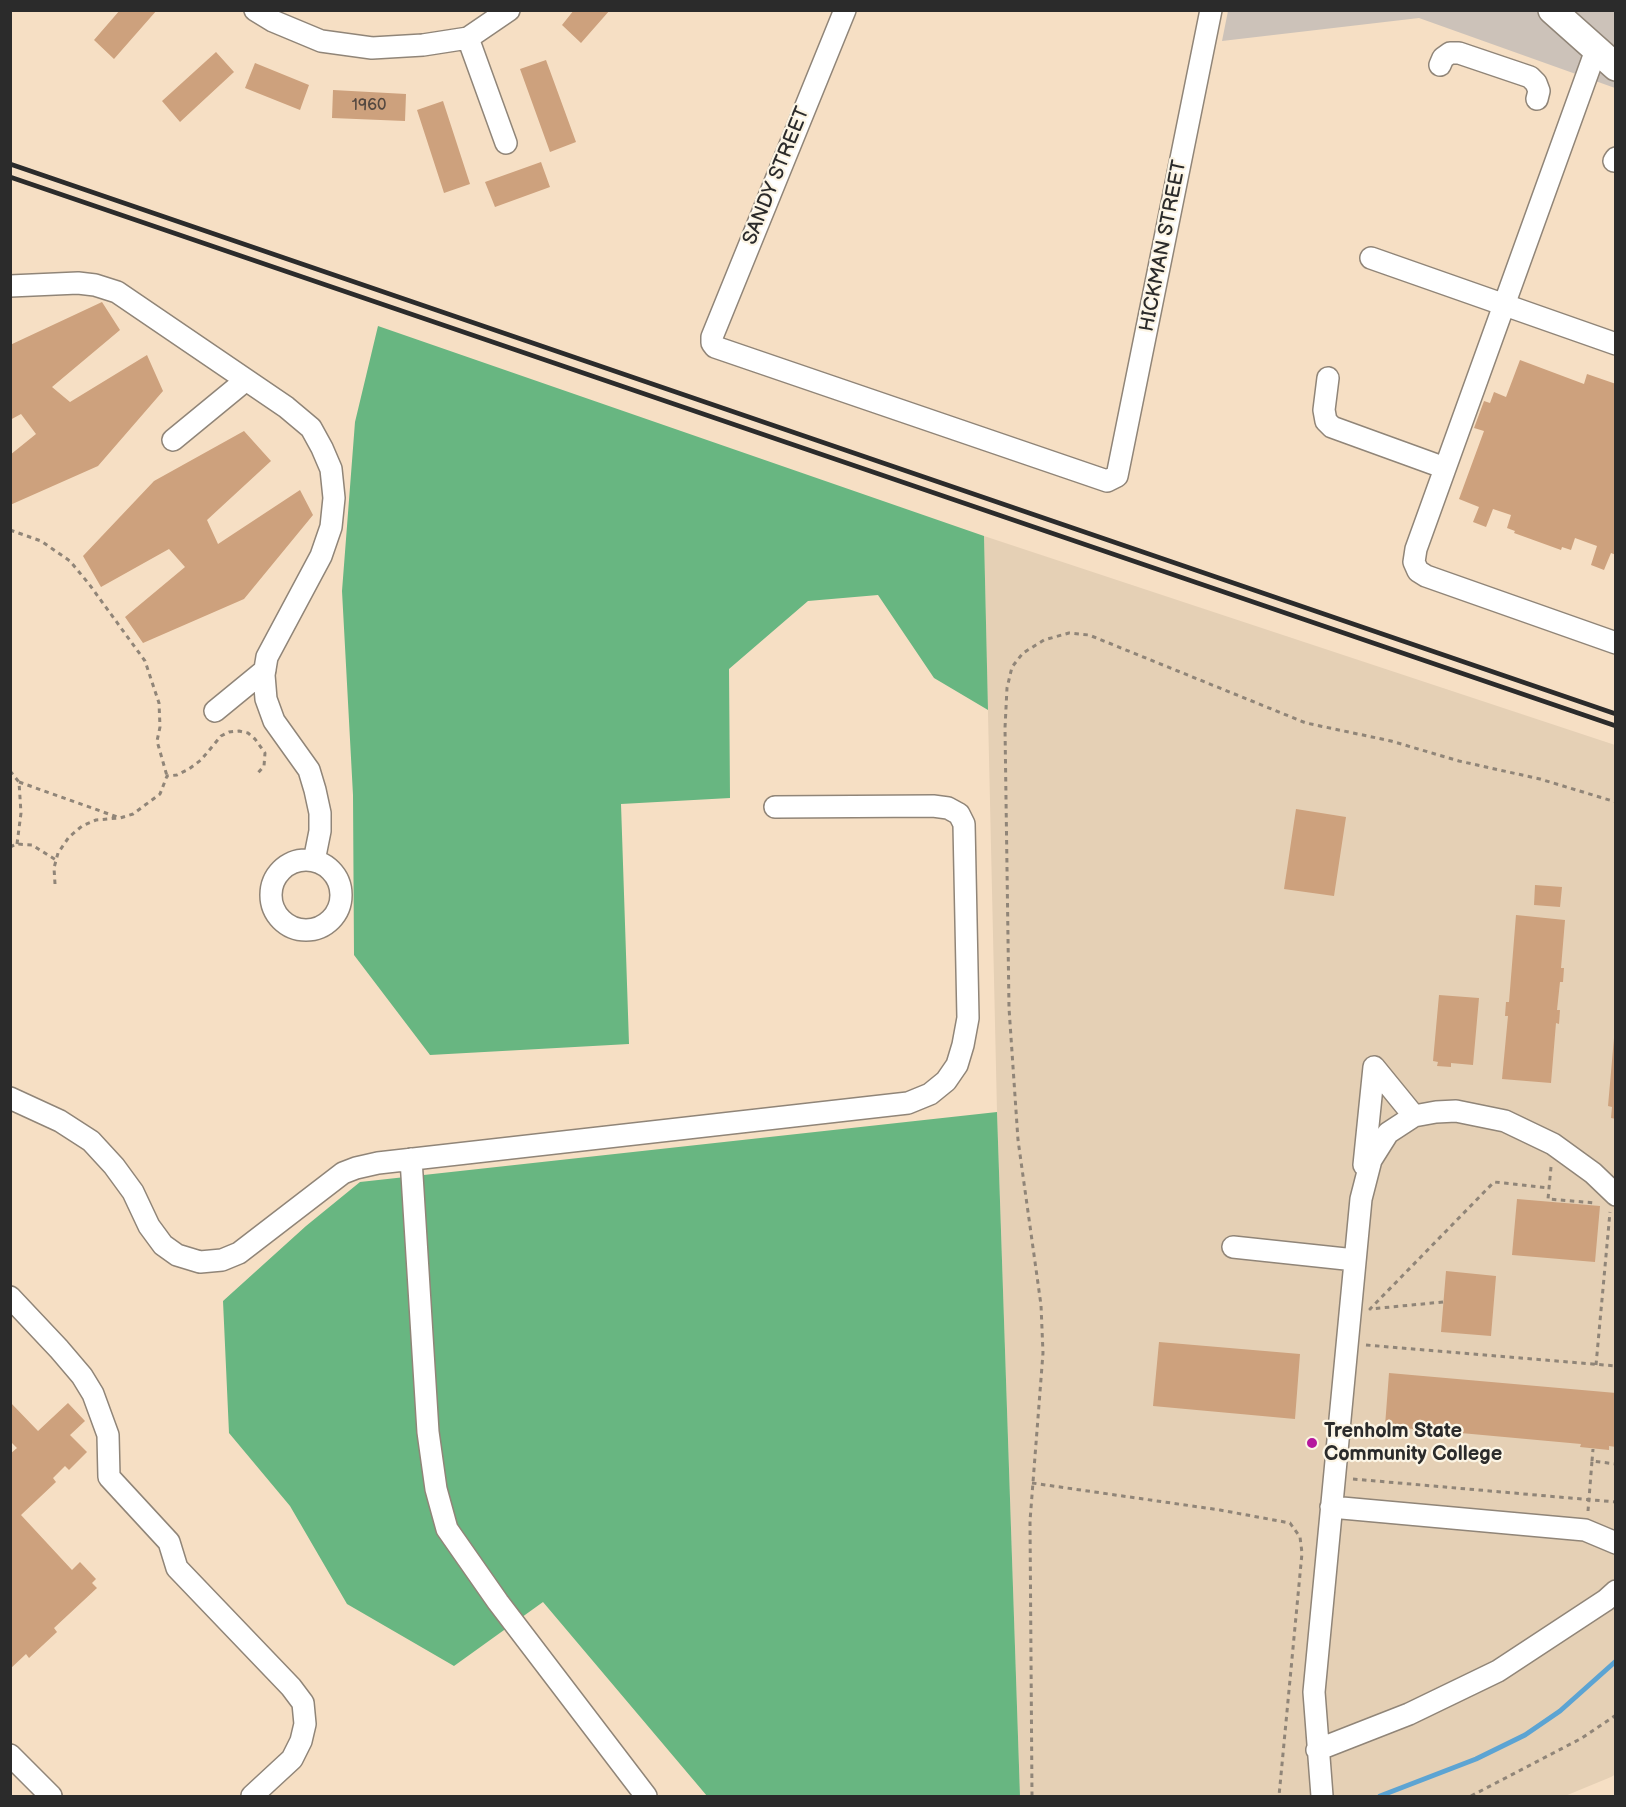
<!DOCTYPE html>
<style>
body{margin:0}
#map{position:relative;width:1626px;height:1807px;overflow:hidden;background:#f6dfc4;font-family:"Balsamiq Sans",sans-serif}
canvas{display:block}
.frame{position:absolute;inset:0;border:12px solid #2b2b2b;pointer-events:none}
</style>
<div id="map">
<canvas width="1626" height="1807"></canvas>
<div class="frame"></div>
</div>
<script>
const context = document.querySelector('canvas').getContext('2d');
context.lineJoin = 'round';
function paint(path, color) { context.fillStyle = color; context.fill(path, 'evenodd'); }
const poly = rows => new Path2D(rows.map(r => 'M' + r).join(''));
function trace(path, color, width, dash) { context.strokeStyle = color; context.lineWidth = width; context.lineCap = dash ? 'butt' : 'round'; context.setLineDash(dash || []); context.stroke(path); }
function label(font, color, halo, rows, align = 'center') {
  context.font = font + ' "Balsamiq Sans",sans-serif'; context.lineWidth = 4.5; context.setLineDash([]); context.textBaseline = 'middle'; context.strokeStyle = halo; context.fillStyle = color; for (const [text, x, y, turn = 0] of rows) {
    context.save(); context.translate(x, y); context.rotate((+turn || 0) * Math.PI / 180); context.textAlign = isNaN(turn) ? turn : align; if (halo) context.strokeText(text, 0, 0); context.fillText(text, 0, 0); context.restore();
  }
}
paint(poly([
 [984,536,1615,745,1616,1774,1611,1777,1565,1796,1020,1796,997,1112]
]), '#e5d0b5');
paint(poly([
 [1228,11,1615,11,1615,88,1419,18,1222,41]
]), '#ccc2b9');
paint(poly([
 [378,326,984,536,988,710,934,678,878,595,808,601,729,669,730,798,621,804,629,1044,430,1055,354,955,353,795,342,591,355,422],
 [997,1112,1020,1796,707,1796,543,1602,454,1666,347,1604,290,1506,229,1433,223,1301,306,1226,360,1182]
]), '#68b681');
trace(poly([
 [1380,1796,1476,1759,1525,1735,1560,1711,1616,1661]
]), '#5ca4d3', 5);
paint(poly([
 [120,10,157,10,114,59,94,40],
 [574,10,610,10,581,43,562,25],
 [216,52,234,72,180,122,162,101],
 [546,60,576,142,550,152,520,69],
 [255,63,309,85,300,110,245,88],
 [333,90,406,94,405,121,332,118],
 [443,101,470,184,444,193,417,110],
 [541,162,550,187,495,207,485,182],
 [102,302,120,330,52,387,70,402,147,355,163,391,98,466,10,505,10,455,36,434,21,414,10,420,10,345],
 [1520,360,1584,384,1587,374,1616,384,1616,555,1611,553,1604,570,1591,565,1597,546,1575,538,1571,550,1562,547,1561,550,1514,533,1515,531,1507,528,1511,515,1493,509,1486,527,1473,522,1479,507,1459,499,1484,431,1474,428,1484,401,1490,403,1494,392,1506,397],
 [244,431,271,461,207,520,218,544,300,490,313,515,244,599,143,643,125,617,185,567,169,549,101,587,83,556,154,481],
 [1296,809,1346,817,1334,896,1284,889],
 [1535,885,1562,887,1560,907,1534,905],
 [1516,915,1565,920,1561,968,1564,968,1563,982,1560,982,1557,1010,1560,1010,1559,1024,1556,1023,1551,1083,1502,1079,1508,1016,1505,1016,1506,1002,1509,1002],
 [1439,995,1479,998,1473,1065,1451,1063,1451,1067,1437,1066,1438,1062,1433,1061],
 [1614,1038,1616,1038,1616,1119,1611,1118,1612,1107,1608,1106],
 [1517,1199,1600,1206,1595,1262,1512,1255],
 [1446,1271,1496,1276,1491,1336,1441,1332],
 [1159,1342,1300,1354,1295,1419,1153,1406],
 [1389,1373,1616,1393,1616,1447,1609,1446,1609,1450,1580,1447,1581,1444,1428,1430,1428,1434,1413,1433,1413,1429,1385,1426],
 [10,1402,38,1431,68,1403,85,1421,70,1435,87,1452,69,1470,65,1466,53,1478,56,1482,21,1515,72,1570,80,1562,96,1579,92,1583,97,1588,54,1628,57,1632,29,1658,26,1654,10,1669,10,1454,17,1448,10,1441]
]), '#cda17d');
const minor = poly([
 [255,10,273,21,321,41,372,48,423,45,468,38,509,10],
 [845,10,712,337,712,343,715,347,1107,481,1117,476,1211,10],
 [468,38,506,143],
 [1596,50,1416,549,1414,562,1418,571,1426,576,1616,643],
 [1440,65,1443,58,1450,53,1459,53,1530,77,1536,83,1539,91,1537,99],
 [1614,161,1616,158],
 [1371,258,1616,344],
 [10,286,78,283,95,285,117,292,286,407,311,428,322,448,331,469,334,498,331,527,321,556,267,657,264,675,266,699,274,721,309,770,315,790,320,813,320,831,314,861],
 [1328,378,1324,410,1326,421,1332,427,1445,468],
 [173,440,246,380],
 [215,711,265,670],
 '271 895a35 35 0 1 1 70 0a35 35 0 1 1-70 0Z',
 [10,1098,60,1121,91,1141,114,1166,133,1192,149,1226,163,1245,177,1255,200,1262,222,1260,239,1253,343,1173,356,1168,378,1163,908,1103,930,1094,946,1081,957,1065,963,1045,968,1018,964,824,959,814,948,808,933,806,775,807],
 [411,1159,428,1432,436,1489,447,1529,498,1602,646,1796],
 [1364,1165,1374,1067,1414,1116],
 [1233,1247,1355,1260],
 [10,1297,59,1349,82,1376,93,1394,108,1435,109,1477,169,1542,177,1568,291,1687,303,1703,305,1724,301,1741,292,1759,252,1796],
 [1331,1507,1585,1530,1616,1543],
 [1317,1750,1409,1714,1498,1671,1606,1600,1616,1591],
 [10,1755,51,1796],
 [1322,1796,1314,1692,1361,1199,1371,1160,1388,1133,1414,1116,1436,1112,1456,1111,1505,1121,1553,1144,1593,1173,1616,1195]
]);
const major = poly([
 [1552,10,1616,67]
]);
trace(minor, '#908578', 24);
trace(major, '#908578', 30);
trace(poly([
 [10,530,41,541,70,561,89,584,145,661,159,703,160,727,157,741,167,776],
 [10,771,19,782,21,813,17,844],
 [19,782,120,818,133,814,160,794,167,776,177,775,189,769,201,760,221,736,229,732,239,731,248,733,255,739,265,753,264,766,257,774],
 [10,847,17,844,32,845,56,860],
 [55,884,54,868,58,853,69,837,82,826,96,820,118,818],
 [1551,1167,1548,1199,1596,1203],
 [1443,1302,1370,1309,1494,1182,1549,1188],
 [1366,1345,1616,1366],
 [1596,1365,1610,1212],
 [1592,1461,1593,1449],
 [1353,1479,1616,1502],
 [1032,1483,1220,1510,1290,1523,1300,1537,1302,1553,1279,1796],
 [1588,1511,1592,1461,1616,1464],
 [1032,1796,1030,1521,1043,1353,1041,1305,1018,1140,1009,1008,1005,728,1007,688,1012,667,1023,653,1044,640,1069,633,1089,635,1306,723,1391,741,1459,761,1540,779,1616,802],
 [1471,1796,1582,1738,1616,1715]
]), '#908578', 3, [4.5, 4.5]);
trace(minor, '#fff', 21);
trace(major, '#fff', 27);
trace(poly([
 [10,164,1616,714],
 [10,177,1616,726]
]), '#2b2b2b', 4.5);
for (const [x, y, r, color] of [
 [1312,1443,6,"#b5179e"]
]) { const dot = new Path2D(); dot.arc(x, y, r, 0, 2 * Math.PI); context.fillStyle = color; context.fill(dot); trace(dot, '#fcf5e5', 2); }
label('16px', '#544840', null, [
 ["1960",369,106]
]);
label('20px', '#2b2b2b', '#fcf5e5', [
 ["SANDY STREET",777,176,-68],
 ["HICKMAN STREET",1164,246,-79]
]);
label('bold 20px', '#2b2b2b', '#fcf5e5', [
 ["Trenholm State",1324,1432],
 ["Community College",1324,1455]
], 'left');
</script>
